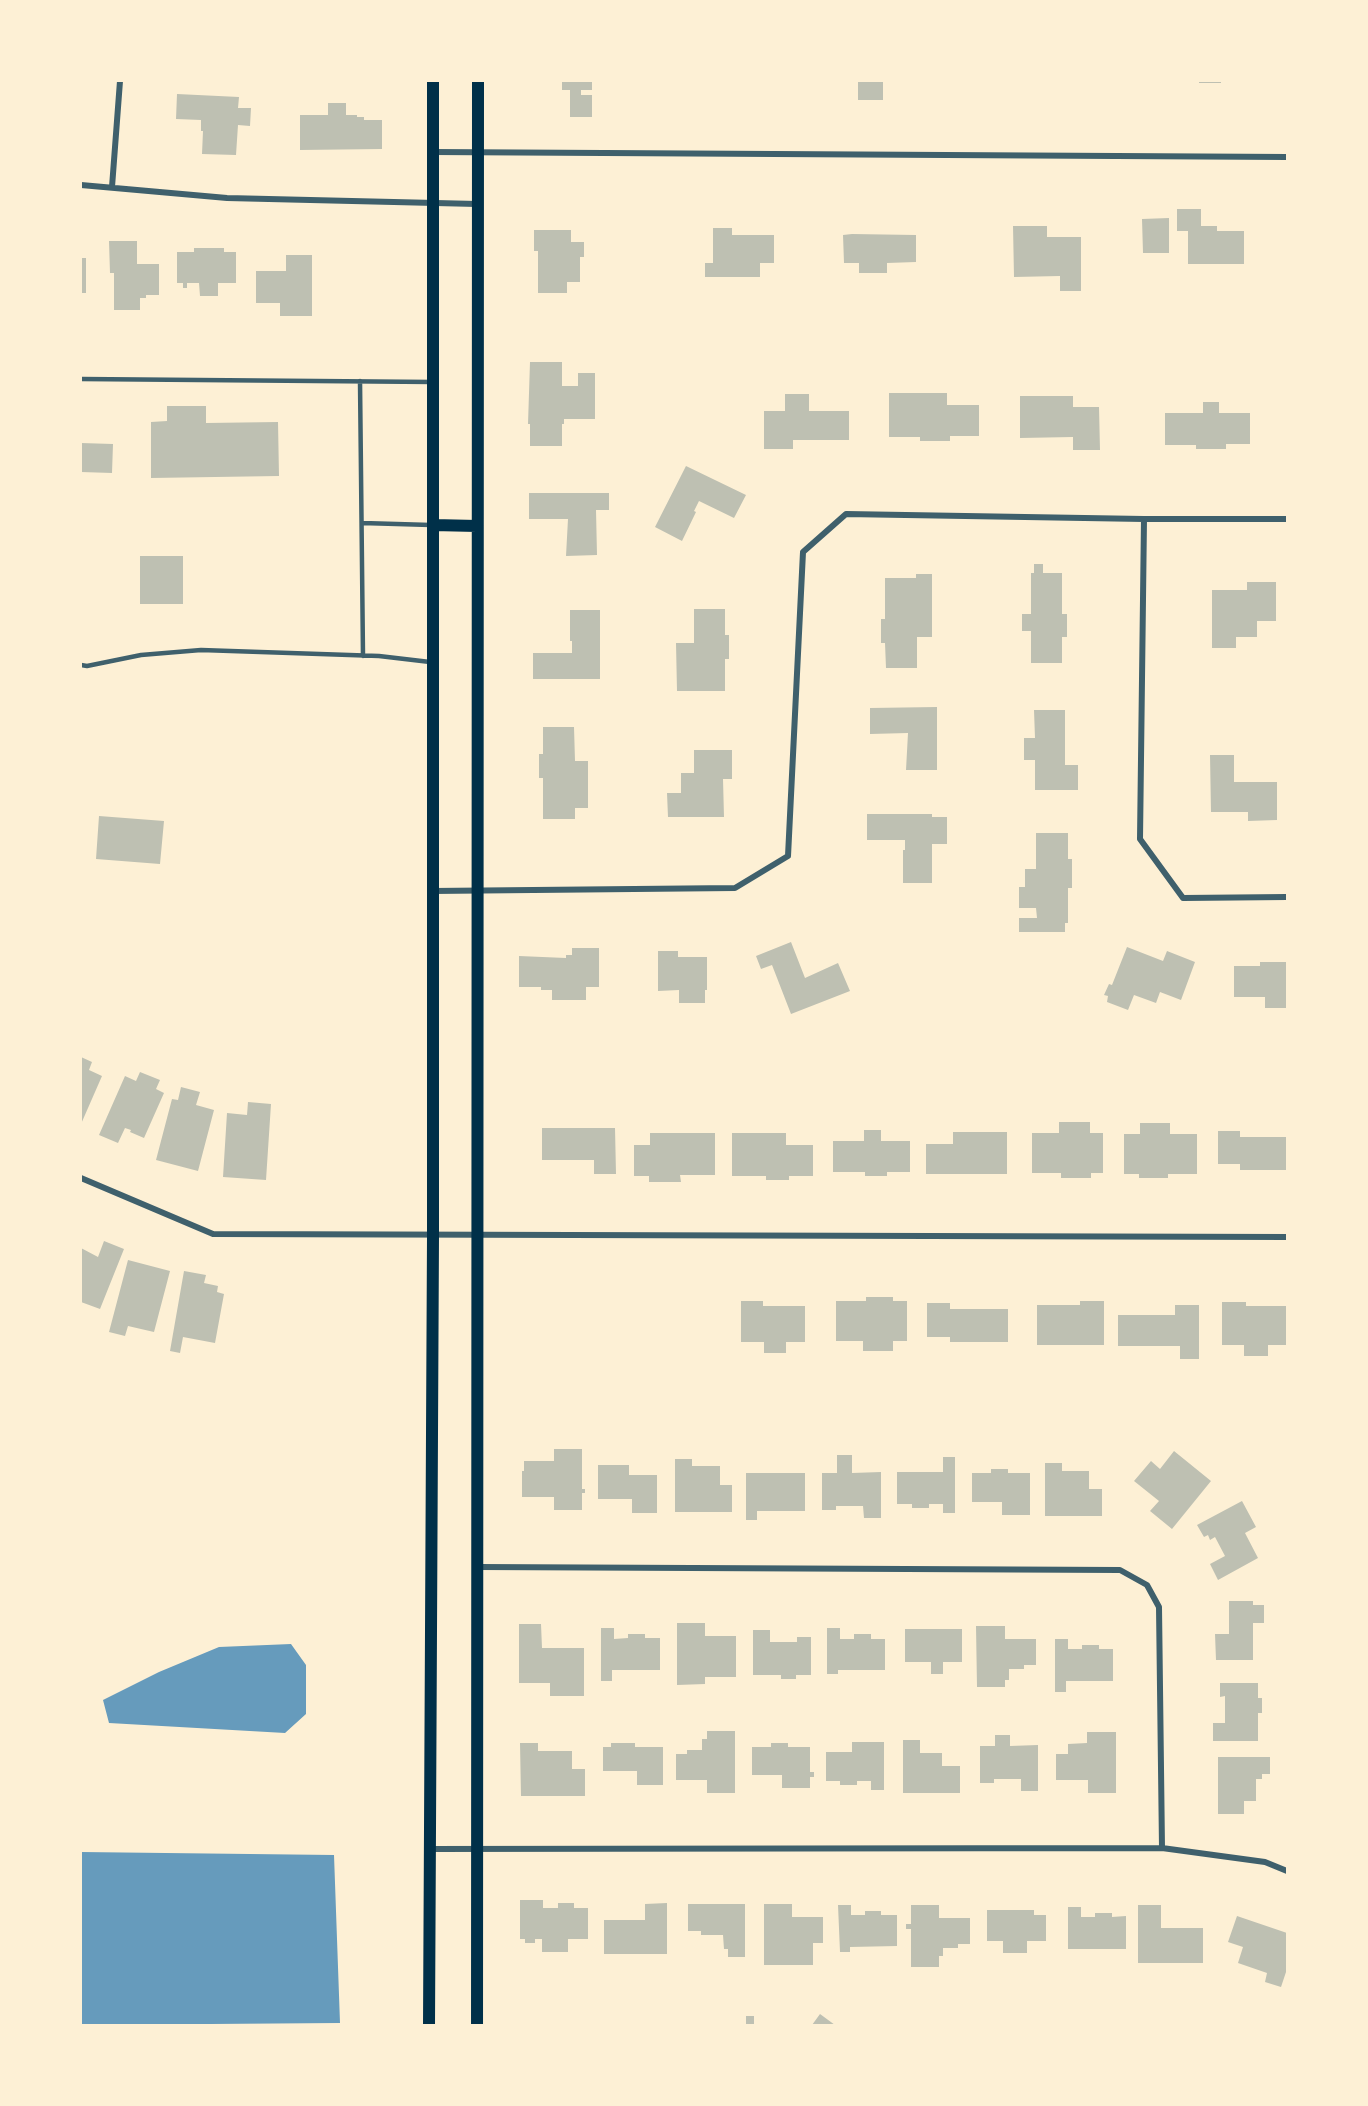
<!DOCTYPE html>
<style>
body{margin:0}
#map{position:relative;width:1368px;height:2106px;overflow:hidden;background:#fdf0d5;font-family:Cabin,sans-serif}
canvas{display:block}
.frame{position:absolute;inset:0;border:82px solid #fdf0d5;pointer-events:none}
</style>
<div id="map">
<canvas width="1368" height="2106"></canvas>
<div class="frame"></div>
</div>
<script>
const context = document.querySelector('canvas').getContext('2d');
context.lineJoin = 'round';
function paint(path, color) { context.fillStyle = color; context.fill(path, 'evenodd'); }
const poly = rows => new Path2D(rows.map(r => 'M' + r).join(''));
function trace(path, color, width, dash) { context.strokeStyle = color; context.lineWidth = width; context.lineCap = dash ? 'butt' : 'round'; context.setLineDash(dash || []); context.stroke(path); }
paint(poly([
 [291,1644,306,1665,306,1714,285,1733,109,1723,103,1700,159,1672,219,1647],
 [81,1852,334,1855,340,2023,81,2025]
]), '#669bbc');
paint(poly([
 [562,81,592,81,592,90,581,90,581,95,592,95,592,117,570,117,570,90,562,90],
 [858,81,883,81,883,100,858,100],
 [1199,81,1221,81,1221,83,1199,83],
 [177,94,239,97,238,108,251,108,250,126,238,125,236,155,202,154,203,131,201,131,201,120,176,119],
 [328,103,346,103,346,115,357,115,357,117,364,117,364,120,382,120,382,149,300,150,300,115,328,115],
 [1177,209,1201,209,1201,226,1217,226,1217,231,1244,231,1244,264,1188,264,1188,231,1177,231],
 [1169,218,1169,253,1143,253,1142,219],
 [1013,226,1047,226,1047,237,1081,237,1081,291,1060,291,1060,276,1014,277],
 [713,228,732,228,732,235,774,235,774,263,760,263,760,277,705,277,705,263,713,263],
 [534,230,571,230,571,242,584,242,584,257,580,257,580,282,567,282,567,293,538,293,538,251,534,251],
 [852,234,916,235,916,262,887,263,887,273,859,273,859,263,844,263,843,235],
 [109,241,137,241,137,264,159,264,159,295,146,295,146,298,140,298,140,310,114,310,114,273,110,273],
 [194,248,224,248,224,252,236,252,236,283,218,283,218,296,200,296,199,283,187,283,187,288,183,288,183,283,177,283,177,252,194,252],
 [286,255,312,255,312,316,280,316,280,303,256,303,256,271,286,271],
 [81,258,86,258,86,293,81,293],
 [530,362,562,362,562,386,578,386,578,373,595,373,595,419,564,419,564,424,562,424,562,446,530,446,530,424,528,424],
 [889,393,947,393,947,405,979,405,979,436,950,436,950,441,920,441,920,437,889,437],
 [785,394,809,394,809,411,849,411,849,440,793,440,793,449,764,449,764,411,785,411],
 [1020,396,1073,396,1073,407,1099,407,1100,450,1073,450,1073,437,1020,438],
 [1203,402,1219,402,1219,413,1250,413,1250,444,1226,444,1226,449,1196,449,1196,445,1165,445,1165,413,1203,413],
 [167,406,206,406,206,423,278,422,279,476,151,478,151,422,167,421],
 [81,443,113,444,112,473,81,472],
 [686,466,746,495,734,518,699,501,694,511,696,512,682,541,655,527],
 [529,493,609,493,609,510,596,510,597,555,566,556,568,519,529,519],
 [140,556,183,556,183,604,140,604],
 [1034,564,1043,564,1043,573,1062,573,1062,614,1067,614,1067,637,1062,637,1062,663,1031,663,1031,631,1022,631,1022,614,1031,614,1031,573,1034,573],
 [916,574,932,574,932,637,917,637,917,668,886,668,885,643,881,643,881,619,885,619,885,578,916,578],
 [1247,582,1276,582,1276,621,1257,621,1257,637,1236,637,1236,648,1212,648,1212,590,1247,590],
 [694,609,725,609,725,635,729,635,729,659,725,659,725,691,677,691,676,643,694,643],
 [570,610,600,610,600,679,533,679,533,653,572,653,572,641,570,641],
 [937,707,937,770,906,770,908,733,870,734,870,708],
 [1034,710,1065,710,1065,765,1078,765,1078,790,1035,790,1035,760,1024,760,1024,738,1035,738],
 [543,727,574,727,575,761,588,761,588,808,575,808,575,819,543,819,543,778,539,778,539,754,543,754],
 [694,750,732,750,732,779,723,779,724,817,668,817,667,793,681,793,681,773,694,773],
 [1210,755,1234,755,1234,782,1277,782,1277,820,1248,821,1248,812,1211,812],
 [867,814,932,814,932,817,947,817,947,844,932,844,932,883,903,883,903,850,905,850,905,840,867,840],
 [99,816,164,821,160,864,96,859],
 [1036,833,1068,833,1068,859,1072,859,1072,888,1068,888,1068,923,1065,923,1065,932,1019,932,1019,918,1037,918,1036,908,1019,908,1019,887,1025,887,1025,869,1036,869],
 [791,942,805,978,838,963,850,991,791,1014,772,965,761,969,756,956],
 [1127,947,1163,961,1167,951,1195,962,1181,1000,1160,992,1156,1003,1134,995,1128,1010,1107,1002,1108,996,1104,995,1109,984,1112,985],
 [572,948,599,948,599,987,586,987,586,1000,552,1000,552,990,541,990,541,987,519,987,519,956,566,958,566,955,572,955],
 [658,951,678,951,678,957,707,957,707,990,705,990,705,1003,679,1003,679,990,658,991],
 [1260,962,1287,962,1287,1008,1265,1008,1265,997,1234,997,1234,966,1260,966],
 [81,1057,92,1062,89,1070,102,1076,81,1124],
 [140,1072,160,1080,156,1089,164,1093,144,1138,130,1132,131,1130,125,1128,118,1143,99,1135,125,1076,136,1081],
 [181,1087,200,1092,196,1105,214,1110,198,1171,156,1160,172,1099,178,1100],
 [248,1102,271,1104,266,1180,223,1177,227,1113,247,1115],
 [1059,1122,1090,1122,1090,1133,1103,1133,1103,1173,1091,1173,1091,1178,1061,1178,1061,1173,1032,1173,1032,1133,1059,1133],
 [1140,1123,1170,1123,1170,1134,1197,1134,1197,1174,1168,1174,1168,1178,1139,1178,1139,1174,1124,1174,1124,1134,1140,1134],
 [542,1128,615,1128,616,1174,594,1174,594,1160,542,1160],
 [864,1130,881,1130,881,1141,910,1141,910,1172,887,1172,887,1176,865,1176,865,1172,833,1172,833,1141,864,1141],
 [1218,1131,1240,1131,1240,1137,1287,1137,1287,1170,1240,1170,1240,1164,1218,1164],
 [953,1132,1007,1132,1007,1174,926,1174,926,1144,953,1144],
 [650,1133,715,1133,715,1175,680,1175,681,1182,649,1182,649,1176,634,1176,634,1145,650,1145],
 [732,1133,786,1133,786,1145,813,1145,813,1176,789,1176,789,1180,766,1180,766,1176,732,1176],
 [104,1241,124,1249,100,1309,81,1302,81,1248,98,1257],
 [128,1260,170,1271,154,1332,128,1326,125,1336,109,1332],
 [184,1271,206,1275,204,1283,218,1286,217,1292,224,1294,215,1343,183,1337,180,1353,170,1351],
 [866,1297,893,1297,893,1301,907,1301,907,1341,893,1341,893,1351,863,1351,863,1341,836,1341,836,1301,866,1301],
 [741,1301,763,1301,763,1306,805,1306,805,1342,786,1342,786,1353,764,1353,764,1342,741,1342],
 [1080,1301,1104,1301,1104,1345,1037,1345,1037,1305,1080,1305],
 [1222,1302,1246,1302,1246,1306,1287,1306,1287,1345,1268,1345,1268,1356,1244,1356,1244,1345,1222,1345],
 [927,1303,950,1303,950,1309,1008,1309,1008,1342,950,1342,950,1337,927,1337],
 [1175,1305,1199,1305,1199,1359,1180,1359,1180,1346,1118,1346,1118,1315,1175,1315],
 [554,1449,582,1449,582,1489,585,1489,585,1493,582,1493,582,1510,554,1510,554,1497,522,1497,522,1471,524,1471,524,1461,554,1461],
 [1174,1451,1211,1481,1172,1529,1150,1511,1159,1501,1134,1481,1151,1461,1160,1469],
 [837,1455,852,1455,852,1473,881,1472,881,1518,864,1518,863,1506,836,1506,836,1510,822,1510,822,1473,837,1473],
 [943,1457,955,1457,955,1513,943,1513,943,1504,929,1504,929,1508,912,1508,912,1504,897,1504,897,1472,943,1472],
 [675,1459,692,1459,692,1466,720,1466,720,1485,732,1485,732,1512,675,1512],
 [1045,1463,1062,1463,1062,1471,1089,1471,1089,1489,1102,1489,1102,1516,1045,1516],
 [598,1465,629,1465,629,1475,657,1475,657,1513,632,1513,632,1499,598,1499],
 [991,1469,1008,1469,1008,1473,1030,1473,1030,1515,1002,1515,1002,1502,972,1502,972,1473,991,1473],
 [746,1473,805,1473,805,1511,757,1511,757,1520,746,1520],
 [1242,1501,1256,1527,1245,1533,1258,1558,1218,1580,1210,1564,1225,1556,1215,1537,1210,1540,1208,1535,1204,1537,1197,1525],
 [1229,1601,1253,1601,1253,1605,1264,1605,1264,1623,1253,1623,1253,1660,1216,1660,1215,1634,1229,1634],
 [677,1623,705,1623,705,1636,736,1636,736,1677,705,1677,705,1684,677,1685],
 [519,1624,541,1624,542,1648,584,1648,584,1696,550,1696,550,1683,519,1683],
 [976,1626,1005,1626,1005,1639,1036,1639,1036,1665,1024,1665,1024,1669,1009,1669,1009,1680,1005,1680,1005,1687,977,1687],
 [601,1628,614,1628,614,1639,628,1638,628,1634,645,1634,645,1638,660,1638,660,1670,612,1670,612,1681,601,1681],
 [827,1628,840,1628,840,1639,854,1639,854,1634,871,1634,871,1639,885,1639,885,1670,838,1670,838,1674,827,1674],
 [905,1629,962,1629,962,1662,943,1662,943,1674,931,1674,931,1662,905,1662],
 [753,1630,770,1630,770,1642,797,1642,797,1637,811,1637,811,1675,796,1675,796,1679,781,1679,781,1675,753,1675],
 [1055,1639,1068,1639,1068,1649,1082,1649,1082,1645,1099,1645,1099,1649,1113,1649,1113,1681,1066,1681,1066,1692,1055,1692],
 [1220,1683,1258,1683,1258,1698,1262,1698,1262,1713,1258,1713,1258,1741,1213,1741,1213,1723,1225,1723,1225,1696,1220,1697],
 [707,1731,735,1731,735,1793,707,1793,707,1780,676,1780,676,1754,687,1754,687,1750,702,1750,702,1739,707,1739],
 [1087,1732,1116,1732,1116,1793,1088,1793,1088,1780,1056,1780,1056,1754,1068,1754,1068,1744,1087,1743],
 [995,1735,1010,1735,1010,1746,1038,1745,1038,1791,1021,1791,1021,1779,994,1779,994,1783,980,1783,980,1746,995,1746],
 [903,1740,920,1740,920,1753,942,1753,942,1766,960,1766,960,1793,903,1793],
 [852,1742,884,1742,884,1790,871,1790,871,1781,857,1781,857,1785,840,1785,840,1781,826,1781,826,1752,852,1752],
 [520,1743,538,1743,538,1751,572,1751,572,1769,585,1769,585,1796,521,1796],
 [611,1743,635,1743,635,1747,663,1747,663,1785,637,1785,637,1771,603,1771,603,1747,611,1747],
 [771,1743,788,1743,788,1747,810,1747,810,1772,814,1772,814,1777,810,1777,810,1788,782,1788,782,1775,752,1775,752,1747,771,1747],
 [1218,1757,1270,1757,1270,1774,1262,1774,1262,1779,1256,1779,1256,1801,1244,1801,1244,1814,1218,1814],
 [520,1900,543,1900,543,1908,558,1908,558,1903,574,1903,574,1908,588,1908,588,1939,568,1939,568,1952,542,1952,542,1939,535,1939,535,1943,525,1943,525,1939,520,1939],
 [667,1903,667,1954,604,1954,604,1920,645,1920,645,1904],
 [688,1904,745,1904,745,1957,728,1957,728,1949,724,1949,723,1935,701,1935,701,1931,688,1931],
 [764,1904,792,1904,792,1917,823,1917,823,1943,813,1943,813,1965,764,1965],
 [838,1905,851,1905,851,1915,865,1915,865,1911,881,1911,881,1915,897,1915,897,1946,850,1947,850,1952,840,1952],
 [911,1905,939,1905,939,1918,970,1918,970,1944,958,1944,958,1948,943,1948,943,1956,939,1956,939,1967,911,1967,911,1929,906,1929,906,1924,911,1924],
 [1138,1905,1161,1905,1161,1928,1203,1928,1203,1963,1138,1963],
 [1068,1907,1081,1907,1081,1917,1095,1917,1095,1913,1112,1913,1112,1917,1126,1916,1126,1949,1068,1949],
 [987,1910,1034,1910,1034,1915,1046,1915,1046,1941,1027,1941,1027,1953,1003,1953,1003,1941,987,1941],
 [1237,1916,1287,1933,1287,1969,1281,1987,1265,1982,1267,1973,1238,1963,1243,1947,1228,1942],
 [820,2014,835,2025,812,2025],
 [746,2016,754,2016,754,2025,746,2025]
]), '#bec0b2');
trace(poly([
 [81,379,433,382],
 [360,381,363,656],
 [362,523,431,525],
 [81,665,87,666,141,655,201,650,379,656,430,662]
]), '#3f606c', 4.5);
trace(poly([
 [433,152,1287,157],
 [81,185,227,198,477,204],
 [112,187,120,81],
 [1287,519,1144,519,1140,839,1183,898,1287,897],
 [432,891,735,888,788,856,803,552,846,514,1144,519],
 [81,1178,213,1234,1287,1237],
 [478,1567,1120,1570,1147,1585,1159,1607,1162,1848],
 [429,1849,1162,1848,1265,1862,1287,1871]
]), '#3f606c', 6);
trace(poly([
 [433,525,477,526],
 [429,2025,433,1236,433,81],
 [477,2025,478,81]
]), '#003049', 12);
</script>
